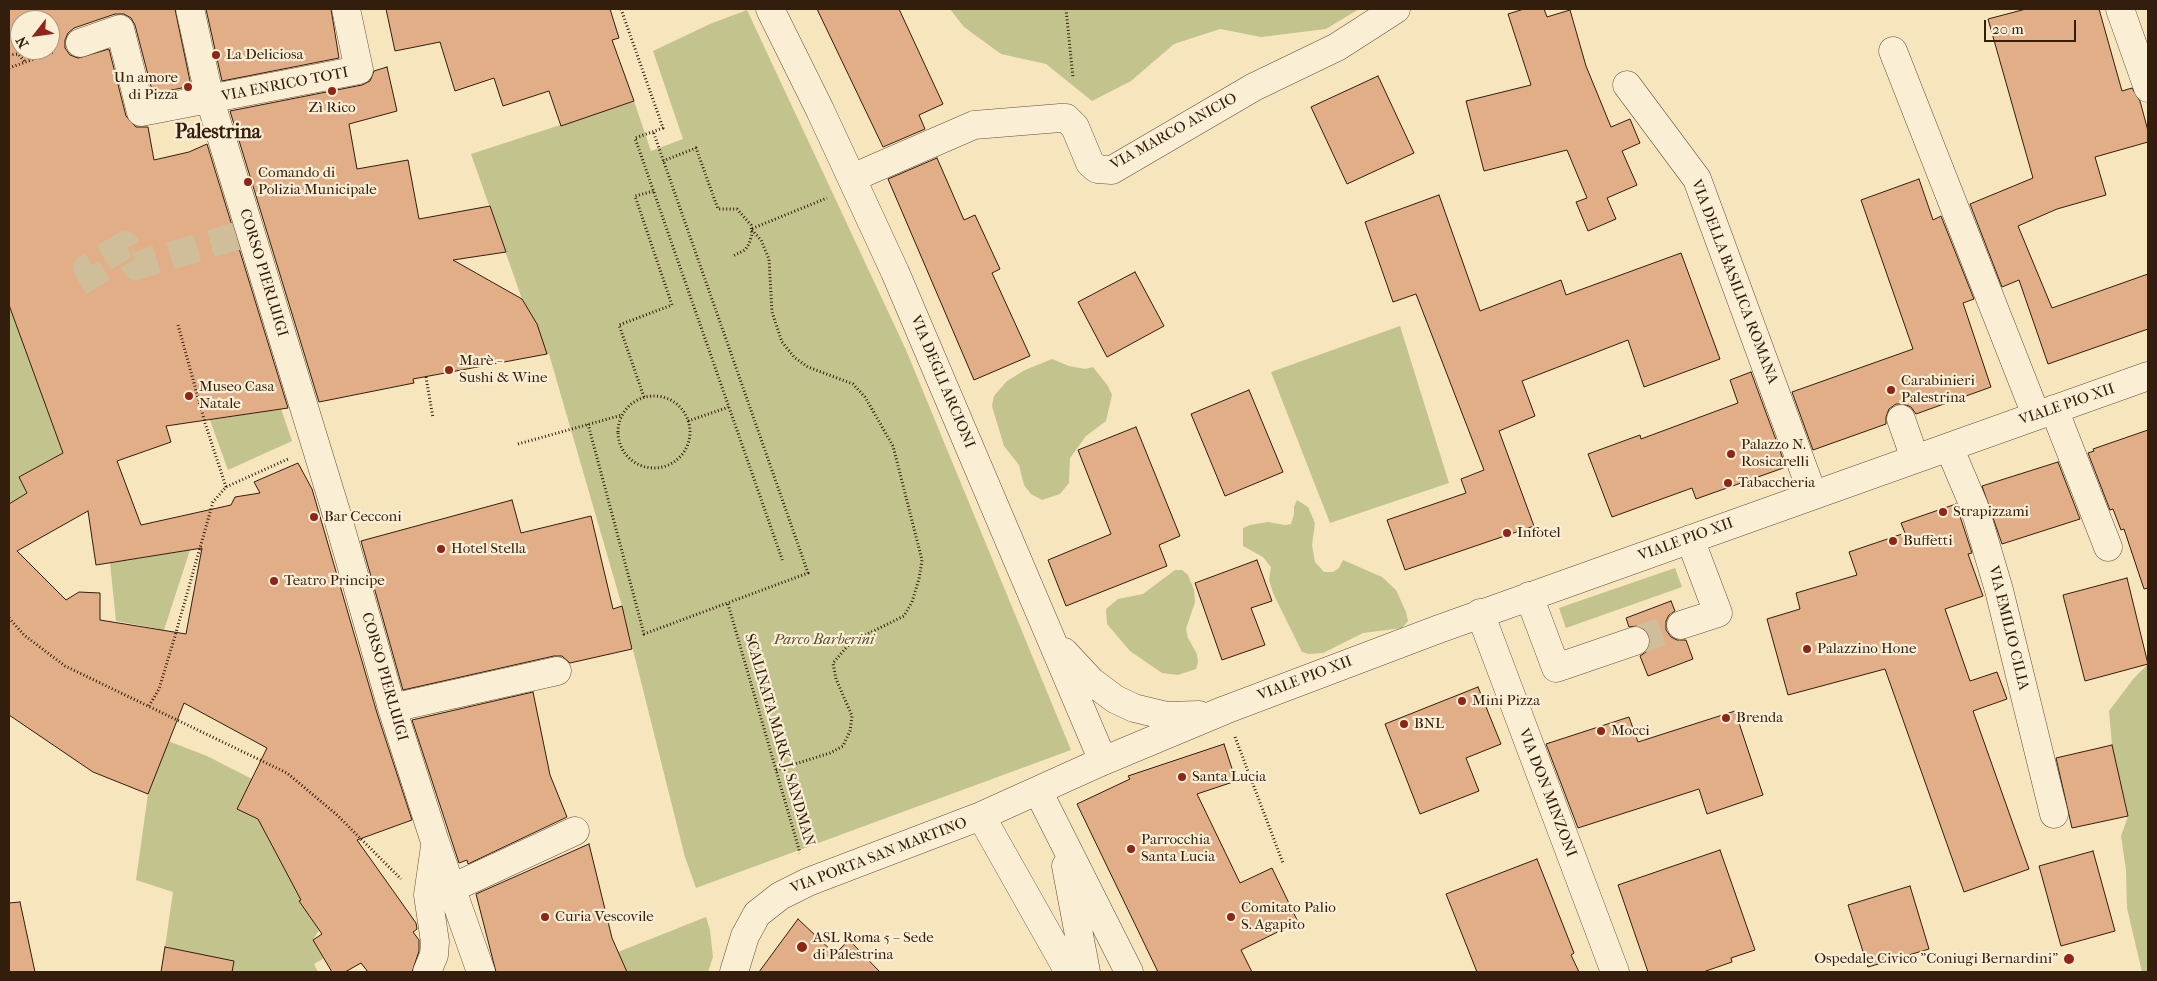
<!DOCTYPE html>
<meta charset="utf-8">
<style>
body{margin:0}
#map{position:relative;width:2157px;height:981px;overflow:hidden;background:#f7e5be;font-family:"IM FELL French Canon",serif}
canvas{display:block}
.frame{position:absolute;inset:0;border:10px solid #331d0c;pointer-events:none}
.north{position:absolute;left:10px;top:10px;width:50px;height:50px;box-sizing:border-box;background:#faeed5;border:1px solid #aa9a85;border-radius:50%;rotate:240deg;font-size:14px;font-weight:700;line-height:20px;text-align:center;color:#331d0c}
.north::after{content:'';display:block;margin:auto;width:18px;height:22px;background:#8f2418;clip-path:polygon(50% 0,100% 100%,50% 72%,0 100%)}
.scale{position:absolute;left:1984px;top:20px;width:92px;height:22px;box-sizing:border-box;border:2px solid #331d0c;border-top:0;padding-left:6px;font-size:15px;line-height:18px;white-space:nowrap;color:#331d0c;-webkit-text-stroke:4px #faeed5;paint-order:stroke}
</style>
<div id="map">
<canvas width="2157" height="981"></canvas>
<div class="frame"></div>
<div class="north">N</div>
<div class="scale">20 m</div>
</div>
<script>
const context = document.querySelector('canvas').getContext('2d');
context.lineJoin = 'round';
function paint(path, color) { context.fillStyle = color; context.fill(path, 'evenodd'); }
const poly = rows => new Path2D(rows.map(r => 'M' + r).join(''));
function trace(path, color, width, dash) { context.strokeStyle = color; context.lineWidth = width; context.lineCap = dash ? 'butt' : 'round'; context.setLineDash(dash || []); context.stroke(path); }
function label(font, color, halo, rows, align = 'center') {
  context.font = font + ' "IM FELL French Canon",serif'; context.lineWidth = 4.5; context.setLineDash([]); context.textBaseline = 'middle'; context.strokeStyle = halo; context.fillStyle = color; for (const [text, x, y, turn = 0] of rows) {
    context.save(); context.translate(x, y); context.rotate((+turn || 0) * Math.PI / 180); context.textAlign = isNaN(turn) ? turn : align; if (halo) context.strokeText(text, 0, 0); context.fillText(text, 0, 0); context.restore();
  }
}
paint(poly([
 [950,9,1359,9,1326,29,1261,37,1220,29,1174,44,1131,81,1092,101,1046,64,1001,54,964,27],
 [747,10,906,350,1071,750,696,888,685,857,622,606,549,354,547,354,537,324,522,299,471,154,634,101,651,151,683,139,653,51,710,24],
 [9,305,63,453,19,477,27,493,9,504],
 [1400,326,1449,483,1330,523,1271,372],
 [1052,359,1069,366,1085,369,1093,367,1108,386,1112,395,1106,421,1086,436,1070,458,1069,483,1060,494,1042,500,1031,494,1024,485,1019,465,1004,446,992,406,994,396,1007,381,1025,370],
 [281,409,292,441,228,470,210,420],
 [1297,500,1308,507,1315,523,1312,545,1315,562,1324,572,1333,572,1339,568,1343,560,1382,577,1396,590,1406,612,1408,621,1402,628,1363,633,1323,653,1309,654,1302,652,1273,593,1269,580,1271,567,1263,557,1243,546,1243,528,1250,525,1268,522,1285,525,1291,524,1294,514,1294,507],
 [190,550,164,630,116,621,110,563],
 [1675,568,1682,587,1566,628,1559,608],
 [1175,570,1182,570,1188,575,1194,590,1195,602,1186,629,1188,638,1197,654,1198,662,1196,669,1178,675,1162,673,1130,651,1107,624,1106,609,1118,599,1143,594],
 [2148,664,2148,972,2142,972,2127,908,2126,870,2121,836,2128,816,2112,745,2109,711,2134,678],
 [168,741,207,756,252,779,237,809,260,820,284,867,304,898,299,901,319,930,313,940,324,958,314,964,318,972,188,972,190,952,165,947,173,892,136,880,148,794],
 [706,917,710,930,713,957,708,972,627,972,618,952]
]), '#c3c38d');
const building = poly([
 [9,9,175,9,191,86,153,94,135,25,131,18,124,14,115,14,74,28,68,33,65,40,65,48,70,55,78,58,109,49,126,116,136,127,148,127,154,160,189,152,207,144,288,408,166,426,171,442,117,461,141,525,231,505,235,497,260,493,254,482,298,463,312,489,377,713,412,820,357,840,416,923,417,929,413,932,419,940,419,951,412,972,368,972,361,963,345,972,332,972,313,940,322,934,299,901,301,900,258,819,237,809,267,748,184,703,148,794,93,772,9,715,9,504,27,493,19,477,63,453,9,305,9,9],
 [20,20,50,20,50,50,20,50,20,20],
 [88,511,96,565,202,548,186,634,100,620,100,593,79,592,66,600,17,551,88,511],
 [206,9,331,9,339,58,222,81,206,9],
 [386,9,610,9,619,38,612,40,634,101,561,126,549,91,503,106,494,78,455,91,440,42,395,51,386,9],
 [817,9,899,9,943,104,919,115,925,129,883,147,817,9],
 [1524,9,1544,9,1547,17,1570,10,1586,66,1611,127,1630,119,1640,143,1622,151,1637,185,1607,198,1616,219,1588,231,1576,202,1587,198,1567,150,1484,171,1466,101,1531,85,1508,14,1524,9],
 [2026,9,2099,9,2122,91,2132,88,2140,101,2148,131,2148,142,2095,157,2106,195,2057,209,2018,226,2052,308,2148,274,2148,329,2048,364,2019,280,2002,287,1970,204,2033,178,1988,19,2026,9],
 [387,67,397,111,349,124,357,169,408,160,419,219,490,206,506,252,453,260,522,299,537,324,547,354,413,379,414,383,319,402,230,111,362,85,370,81,374,71,387,67],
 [1378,76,1414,153,1347,184,1311,107,1378,76],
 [937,158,964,220,975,215,1000,269,992,273,1030,356,974,380,888,179,937,158],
 [1919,179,1933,220,1941,216,1974,299,1963,303,1991,387,1916,414,1911,407,1904,404,1896,404,1889,409,1886,417,1886,424,1813,450,1792,392,1913,349,1861,200,1919,179],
 [1439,195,1480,311,1561,280,1566,295,1681,253,1720,359,1644,387,1628,340,1522,381,1535,416,1499,431,1534,526,1405,570,1387,520,1466,493,1461,479,1484,470,1416,294,1393,302,1365,222,1439,195],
 [1135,272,1164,326,1107,357,1078,302,1135,272],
 [1751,372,1786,467,1696,499,1692,488,1612,517,1588,454,1640,435,1641,439,1738,403,1730,380,1751,372],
 [1249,390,1283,472,1225,496,1191,414,1249,390],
 [1136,427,1180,536,1159,545,1167,566,1066,606,1048,560,1111,534,1078,450,1136,427],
 [2148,430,2148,588,2144,589,2124,529,2121,530,2113,509,2110,510,2088,453,2094,451,2093,449,2148,430],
 [2058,462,2080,519,2002,544,1982,486,2058,462],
 [512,500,521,533,591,516,613,609,622,606,632,649,570,663,562,656,554,656,403,690,361,541,512,500],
 [1956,504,1972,553,1968,554,1983,596,1945,609,1970,681,1997,672,2007,699,1973,711,2029,869,1964,892,1885,669,1788,695,1767,619,1800,609,1796,593,1857,575,1849,552,1905,533,1901,523,1956,504],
 [1257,560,1272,601,1251,608,1265,645,1222,660,1195,583,1257,560],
 [2127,578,2148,664,2085,681,2063,595,2127,578],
 [1671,601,1675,611,1669,615,1666,621,1666,630,1671,637,1677,640,1686,640,1693,659,1648,676,1640,656,1646,652,1650,644,1650,636,1645,629,1638,626,1629,627,1626,618,1671,601],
 [1478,687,1501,744,1466,758,1479,791,1420,814,1385,724,1478,687],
 [533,692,550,775,567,817,468,864,467,860,459,863,412,720,533,692],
 [1735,711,1763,795,1707,814,1699,789,1578,828,1546,744,1629,717,1638,742,1735,711],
 [1224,744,1236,781,1197,794,1240,883,1272,868,1298,922,1241,950,1252,972,1158,972,1077,804,1130,779,1128,776,1224,744],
 [2112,745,2128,816,2072,828,2056,758,2112,745],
 [589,844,612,938,627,972,496,972,476,894,589,844],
 [1720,850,1755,950,1731,958,1732,962,1703,972,1648,972,1618,885,1720,850],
 [2093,851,2115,931,2061,946,2039,866,2093,851],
 [1537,859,1574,953,1571,955,1579,972,1477,972,1446,894,1537,859],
 [1910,886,1929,949,1868,967,1848,905,1910,886],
 [20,902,35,972,9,972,9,903,20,902],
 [798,919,835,954,849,940,880,972,759,972,798,919],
 [165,947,234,961,232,972,161,972,165,947]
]);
paint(building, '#e2ae87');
trace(building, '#331d0c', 1);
trace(poly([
 [98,287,87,268,125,245,136,266,237,236],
 [1635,641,1681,625]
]), '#d0bd9a', 28, [28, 14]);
const minor = poly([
 [190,9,210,100,337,515,392,708,435,842,481,972],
 [770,9,820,110,895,272,1103,761],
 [2120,9,2148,88],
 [80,43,120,29,141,112,359,70,346,9],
 [1893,51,2036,415],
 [1627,85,1697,179,1813,495],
 [852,178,974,125,1060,118,1066,118,1075,127,1090,163,1097,169,1112,170,1254,87,1337,47,1396,9],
 [2054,409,2108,547],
 [1901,419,1915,459],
 [1949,447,1974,506,1999,590,2054,814],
 [1529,596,1556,668,1635,641],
 [1480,613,1615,972],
 [1681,625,1718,613,1690,539],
 [1064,652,1091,681,1115,699,1134,708,1167,716,1199,715],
 [392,708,557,671],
 [1038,791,1129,972],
 [981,816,1069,972],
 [1066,866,1086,972],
 [452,888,575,831],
 [427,972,434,955,435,942,428,895,435,846],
 [734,972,745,936,757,914,780,896,808,882,981,816,1103,761,1225,710,1439,629,2148,376]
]);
trace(minor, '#644f38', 29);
trace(poly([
 [621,9,663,128,635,138,783,562],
 [1066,9,1073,78],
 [9,55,18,54,25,62],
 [9,68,53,52],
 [663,161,696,148,718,209,737,209,751,225,752,234,749,244,745,250,733,256],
 [178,325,205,423,226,487],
 [426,377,433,418],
 '618 432a36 36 0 1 1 72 0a36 36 0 1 1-72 0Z',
 [644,397,619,325,672,305,635,196,654,191],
 [688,421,729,407],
 [588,424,644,634,808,573,653,131],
 [518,444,622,415],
 [728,604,800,853],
 [9,618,24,635,65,666,287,773,336,814,401,879],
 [149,706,159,689,175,636,213,502,226,487,288,459],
 [1235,737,1283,863],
 [776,770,830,753,843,746,850,731,852,716,836,679,833,663,851,642,904,616,912,602,919,579,922,560,893,446,865,397,853,384,808,367,795,358,782,342,772,312,769,259,761,240,751,229,827,198]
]), '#331d0c', 3, [1, 2.5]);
trace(minor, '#faeed5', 28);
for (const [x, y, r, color] of [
 [216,55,5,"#8f2418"],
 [188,87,5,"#8f2418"],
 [332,91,5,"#8f2418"],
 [248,182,5,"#8f2418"],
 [449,370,5,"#8f2418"],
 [1891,390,5,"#8f2418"],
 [189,396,5,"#8f2418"],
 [1731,454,5,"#8f2418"],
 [1728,483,5,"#8f2418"],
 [1943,512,5,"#8f2418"],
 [314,517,5,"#8f2418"],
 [1507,533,5,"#8f2418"],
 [1893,541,5,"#8f2418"],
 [441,549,5,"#8f2418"],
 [274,581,5,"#8f2418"],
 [1807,649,5,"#8f2418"],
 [1462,701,5,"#8f2418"],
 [1726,718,5,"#8f2418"],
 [1404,724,5,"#8f2418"],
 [1601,731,5,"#8f2418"],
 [1182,777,5,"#8f2418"],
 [1131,849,5,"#8f2418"],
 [545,917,5,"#8f2418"],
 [1231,917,5,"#8f2418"],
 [802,947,6,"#8f2418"],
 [2069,959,6,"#8f2418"]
]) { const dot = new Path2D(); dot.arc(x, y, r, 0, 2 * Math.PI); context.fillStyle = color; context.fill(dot); trace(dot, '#faeed5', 2); }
label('15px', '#331d0c', '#faeed5', [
 ["La Deliciosa",226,55],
 ["Un amore",178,78,"right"],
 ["di Pizza",178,95,"right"],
 ["Zì Rico",332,108,"center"],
 ["Comando di",258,173],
 ["Polizia Municipale",258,190],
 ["Marè -",459,361],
 ["Sushi & Wine",459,378],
 ["Carabinieri",1901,381],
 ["Palestrina",1901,398],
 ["Museo Casa",199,387],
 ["Natale",199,404],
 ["Palazzo N.",1741,445],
 ["Rosicarelli",1741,462],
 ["Tabaccheria",1738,483],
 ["Strapizzami",1953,512],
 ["Bar Cecconi",324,517],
 ["Infotel",1517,533],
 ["Buffetti",1903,541],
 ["Hotel Stella",451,549],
 ["Teatro Principe",284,581],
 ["Palazzino Hone",1817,649],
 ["Mini Pizza",1472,701],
 ["Brenda",1736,718],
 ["BNL",1414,724],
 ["Mocci",1611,731],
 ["Santa Lucia",1192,777],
 ["Parrocchia",1141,840],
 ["Santa Lucia",1141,857],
 ["Comitato Palio",1241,908],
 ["S. Agapito",1241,925],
 ["Curia Vescovile",555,917],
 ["ASL Roma 5 – Sede",813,938],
 ["di Palestrina",813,955],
 ["Ospedale Civico \"Coniugi Bernardini\"",2058,959,"right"]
], 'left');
label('15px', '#331d0c', '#faeed5', [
 ["VIA ENRICO TOTI",285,85,-11],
 ["VIA MARCO ANICIO",1174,132,-29],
 ["CORSO PIERLUIGI",263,273,73],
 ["VIA DELLA BASILICA ROMANA",1734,282,69],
 ["VIA DEGLI ARCIONI",942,382,67],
 ["VIALE PIO XII",2067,405,-19],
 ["VIALE PIO XII",1686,540,-20],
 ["VIA EMILIO CILIA",2008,628,76],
 ["CORSO PIERLUIGI",384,677,74],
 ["VIALE PIO XII",1305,679,-21],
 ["SCALINATA MARK J. SANDMAN",779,740,74],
 ["VIA DON MINZONI",1547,793,69],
 ["VIA PORTA SAN MARTINO",879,856,-21]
]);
label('italic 15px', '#5e4f33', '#faeed5', [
 ["Parco Barberini",824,640]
]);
label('bold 20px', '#331d0c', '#faeed5', [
 ["Palestrina",218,133]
]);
</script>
